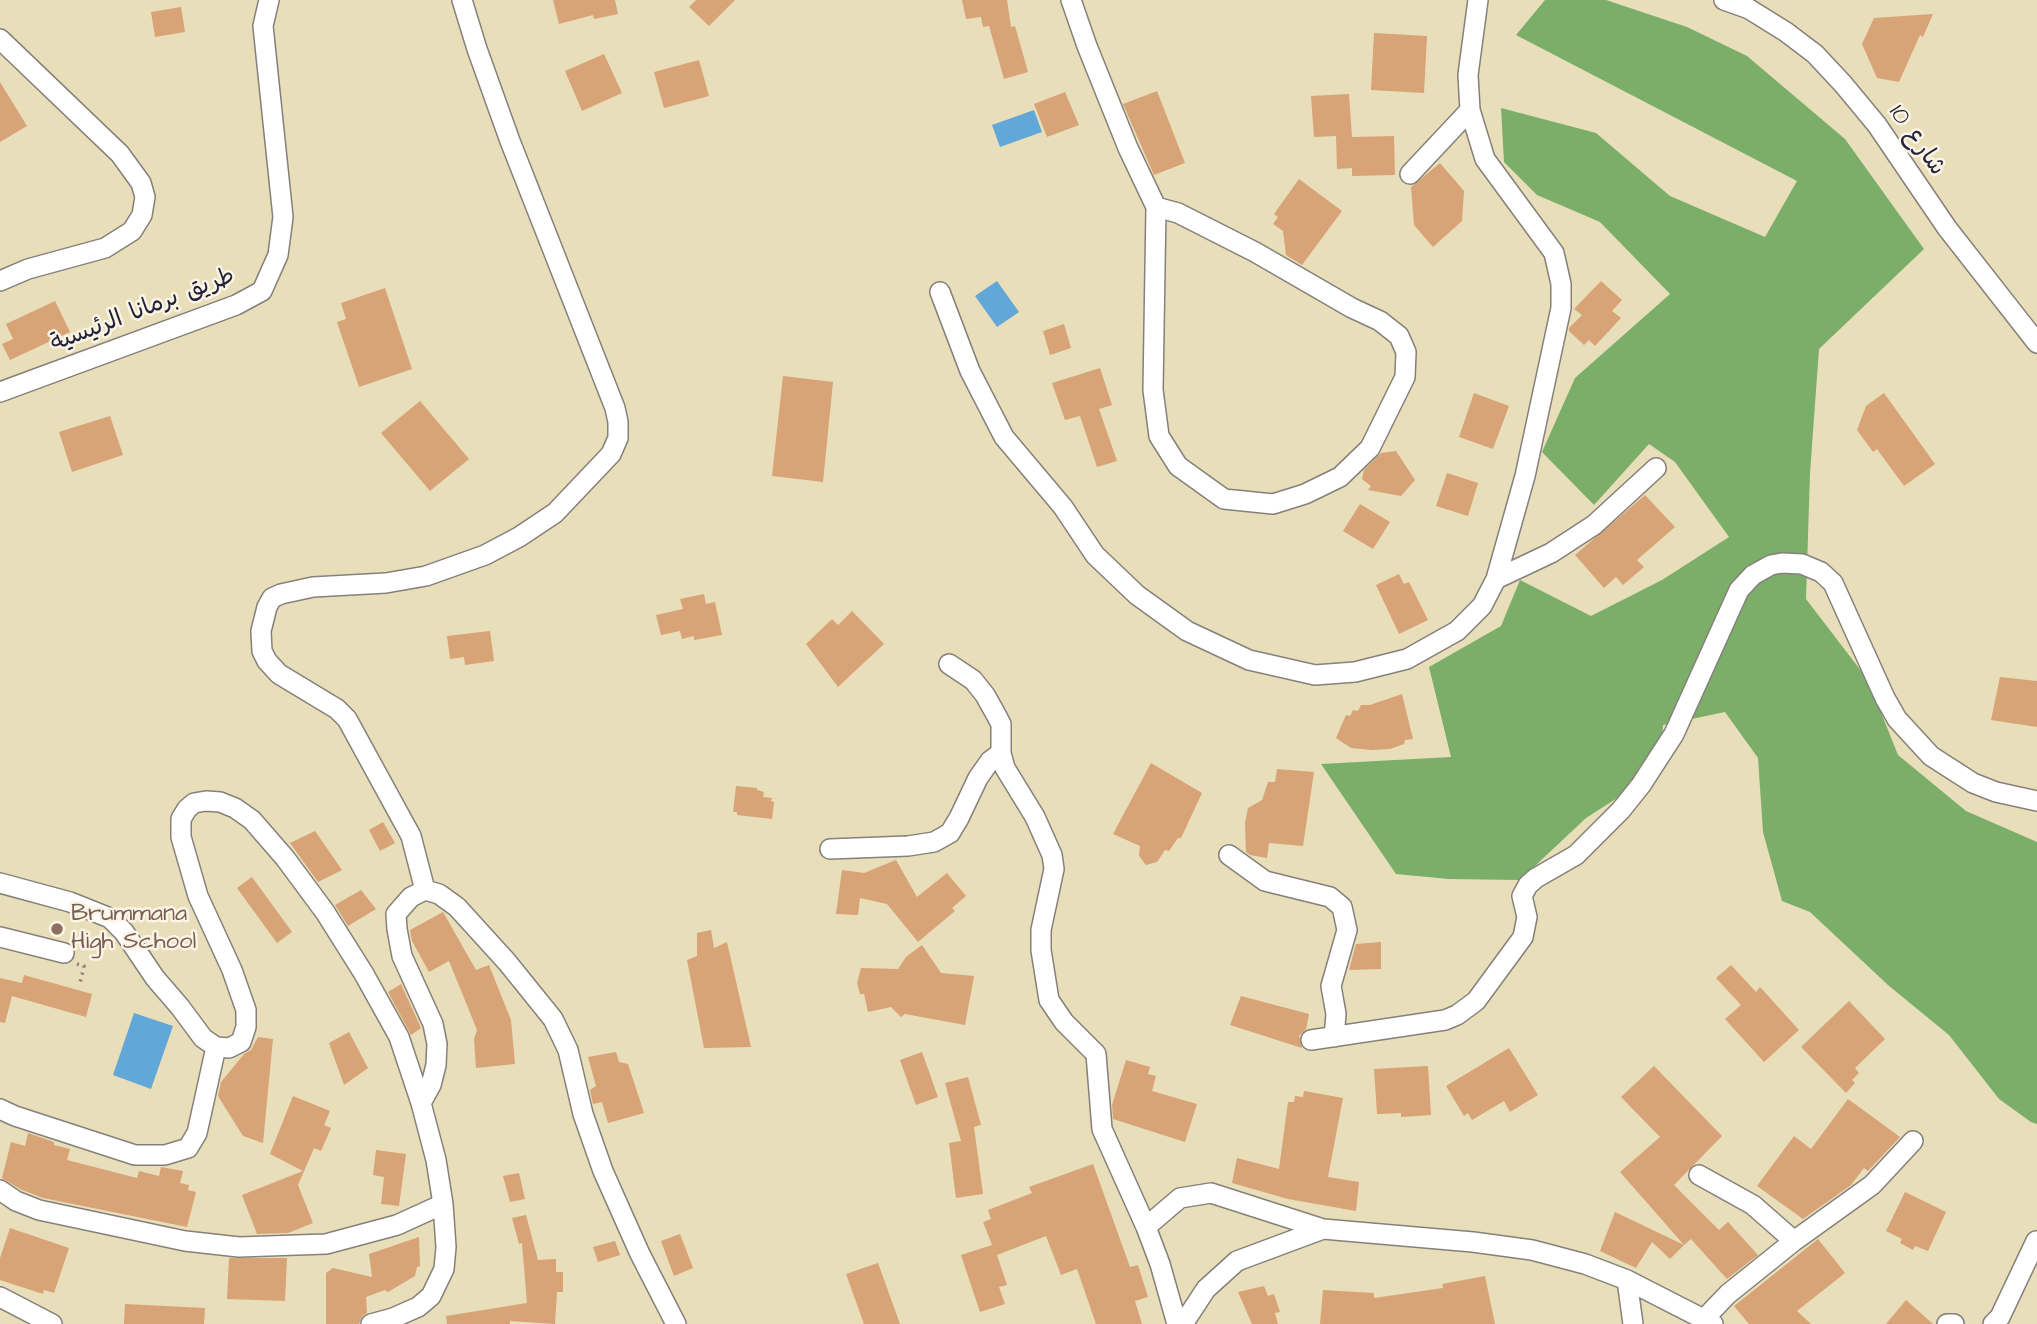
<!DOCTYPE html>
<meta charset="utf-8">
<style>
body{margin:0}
canvas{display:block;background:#e8deb9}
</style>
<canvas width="2037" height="1324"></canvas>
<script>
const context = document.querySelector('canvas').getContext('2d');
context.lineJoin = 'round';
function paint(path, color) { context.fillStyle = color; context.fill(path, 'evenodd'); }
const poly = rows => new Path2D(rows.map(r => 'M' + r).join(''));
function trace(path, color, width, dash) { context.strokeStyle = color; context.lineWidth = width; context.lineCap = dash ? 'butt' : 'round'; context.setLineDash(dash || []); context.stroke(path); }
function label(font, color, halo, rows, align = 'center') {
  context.font = font + ' "Architects Daughter","Playpen Sans Arabic",sans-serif'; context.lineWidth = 5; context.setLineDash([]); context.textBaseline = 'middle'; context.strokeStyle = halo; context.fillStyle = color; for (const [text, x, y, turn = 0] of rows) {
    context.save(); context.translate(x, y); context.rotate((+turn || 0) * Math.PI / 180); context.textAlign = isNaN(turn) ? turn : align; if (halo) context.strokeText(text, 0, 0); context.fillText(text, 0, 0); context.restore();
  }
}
paint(poly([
 [1545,0,1606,0,1687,27,1747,56,1845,139,1924,249,1819,349,1810,473,1806,599,1868,680,1898,755,1966,811,2037,842,2037,1124,2031,1122,1999,1099,1949,1035,1888,985,1810,912,1782,901,1763,832,1758,758,1725,712,1663,725,1661,770,1586,818,1520,880,1449,879,1396,874,1321,764,1451,757,1429,667,1501,626,1520,580,1591,616,1662,580,1729,537,1675,462,1649,444,1594,505,1542,452,1575,378,1670,294,1600,222,1537,195,1504,162,1501,108,1596,133,1670,196,1765,237,1797,181,1516,35]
]), '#7aae69');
paint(poly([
 [1034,110,1042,132,1000,147,992,125],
 [997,281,1019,312,997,327,975,296],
 [134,1013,173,1026,151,1089,113,1075]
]), '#61a7d7');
paint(poly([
 [553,0,615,0,618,14,594,19,593,15,559,24],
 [696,0,735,0,709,26,689,7],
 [962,0,1007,0,1011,27,1015,26,1028,72,1004,79,989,26,983,27,981,17,966,19],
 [181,7,185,32,155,37,151,12],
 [1933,14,1923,37,1920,35,1899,82,1877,78,1862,44,1874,18],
 [1374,33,1427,36,1424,93,1371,90],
 [604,54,622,93,582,111,565,71],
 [699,60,709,96,664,108,654,72],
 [0,82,27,126,0,142],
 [1157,91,1185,163,1154,175,1123,104],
 [1065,92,1079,125,1047,137,1034,104],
 [1349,94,1352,137,1394,136,1395,175,1352,176,1352,168,1337,169,1336,136,1314,137,1311,96],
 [1440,163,1464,191,1462,221,1433,247,1414,225,1411,187],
 [1299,179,1342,211,1302,265,1286,255,1283,231,1273,224,1278,217,1274,214],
 [1601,281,1622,300,1612,311,1621,318,1595,346,1589,340,1584,345,1569,331,1569,328,1582,315,1574,309],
 [385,288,412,369,359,387,337,322,346,319,341,303],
 [55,301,70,332,10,360,2,344,13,339,6,324],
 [1064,324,1071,348,1050,355,1043,331],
 [1100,368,1112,405,1099,409,1117,461,1097,467,1080,416,1065,420,1052,383],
 [783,376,833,382,823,482,772,476],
 [1474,393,1509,406,1493,449,1459,437],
 [1884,393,1935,464,1904,486,1877,449,1873,452,1857,430,1866,406],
 [420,401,469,459,430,491,381,433],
 [110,416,123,455,72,472,59,432],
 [1396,451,1415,480,1401,496,1368,490,1371,486,1362,479,1364,470,1381,453],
 [1447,473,1478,483,1468,516,1436,506],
 [1645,495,1675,527,1637,560,1644,567,1623,585,1616,577,1604,588,1575,555],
 [1360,504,1390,522,1373,549,1343,531],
 [1399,574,1404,584,1409,582,1428,620,1399,634,1376,585],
 [704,594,706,604,715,602,722,635,694,640,694,636,682,639,680,631,661,635,656,615,683,609,680,599],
 [852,611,884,644,838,687,806,644,832,619,838,625],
 [490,631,494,661,465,665,464,657,450,659,447,636],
 [2000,677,2037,681,2037,727,1991,720],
 [1402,694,1413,739,1405,740,1404,744,1390,749,1372,750,1351,748,1336,738,1346,715,1350,716,1353,710,1358,711,1361,705,1370,705],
 [1151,763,1202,793,1181,838,1178,838,1169,851,1165,850,1157,862,1146,865,1139,856,1140,846,1113,834],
 [1277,769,1314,772,1303,846,1269,843,1267,858,1250,855,1246,852,1245,823,1248,808,1262,800,1268,782,1275,782],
 [736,786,757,788,757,790,764,792,763,797,772,798,771,801,774,802,772,819,737,815,737,812,733,812],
 [383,822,395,843,380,851,369,830],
 [315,831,342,870,318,882,290,843],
 [896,860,917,897,947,873,966,896,952,908,955,911,918,942,887,904,860,898,858,915,836,914,842,870,864,873],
 [252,877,292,932,277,943,237,888],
 [361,890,376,909,348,926,335,905],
 [443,912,476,970,489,965,511,1020,515,1064,476,1068,474,1039,477,1030,449,961,429,972,412,941,410,930],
 [711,930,714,948,727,942,751,1047,704,1048,687,960,697,956,697,933],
 [1381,942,1381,969,1349,970,1356,944],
 [922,945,941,973,974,976,965,1025,905,1014,901,1017,891,1007,868,1012,864,994,860,994,857,983,861,968,898,969,906,957],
 [1731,965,1756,992,1760,987,1799,1030,1764,1062,1725,1019,1741,1005,1716,978],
 [24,975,92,994,86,1017,12,996,5,1023,0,1022,0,978,22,983],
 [401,984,421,1028,411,1035,388,992],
 [1241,996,1309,1014,1306,1029,1299,1036,1302,1048,1230,1025],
 [1849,1001,1885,1039,1855,1068,1859,1073,1852,1080,1855,1083,1846,1093,1801,1047],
 [349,1032,368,1068,344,1085,329,1043],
 [258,1037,273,1039,263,1143,243,1136,218,1096,221,1082,244,1054,251,1050],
 [1509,1048,1538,1095,1510,1112,1504,1101,1472,1120,1468,1113,1464,1116,1446,1086],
 [616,1052,619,1062,628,1064,644,1113,608,1123,602,1102,593,1104,590,1090,596,1086,588,1057],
 [922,1052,938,1097,916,1105,900,1060],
 [1126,1060,1150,1067,1148,1074,1156,1076,1152,1091,1197,1104,1185,1142,1113,1119,1112,1105],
 [1428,1066,1431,1115,1401,1117,1401,1113,1377,1114,1374,1069],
 [1654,1066,1722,1136,1674,1185,1719,1230,1728,1222,1758,1255,1727,1279,1691,1239,1684,1245,1620,1172,1660,1137,1621,1097],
 [968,1077,981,1125,974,1127,983,1194,956,1198,949,1143,961,1141,945,1083],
 [1304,1091,1343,1098,1328,1177,1359,1182,1356,1211,1288,1199,1232,1183,1237,1158,1279,1169,1288,1102,1294,1102,1295,1096,1303,1097],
 [293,1096,330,1111,324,1125,331,1128,321,1151,314,1148,298,1185,313,1223,288,1233,257,1234,242,1195,303,1171,270,1154],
 [1848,1099,1900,1137,1868,1171,1864,1168,1851,1185,1803,1219,1757,1186,1794,1136,1811,1149],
 [28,1133,54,1142,54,1145,70,1149,67,1160,137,1178,139,1171,159,1176,161,1167,183,1171,180,1183,189,1185,188,1190,196,1192,187,1227,43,1198,22,1190,2,1178,11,1142,25,1146],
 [376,1150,406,1154,399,1206,381,1204,384,1177,373,1175],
 [1093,1164,1130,1267,1138,1265,1148,1297,1135,1301,1142,1324,1096,1324,1077,1269,1061,1275,1046,1236,997,1255,1007,1285,999,1287,1005,1304,980,1312,961,1255,992,1245,983,1222,991,1219,988,1210,1032,1193,1029,1187],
 [519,1173,525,1199,510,1202,503,1176],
 [1905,1192,1946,1212,1928,1251,1915,1246,1913,1250,1900,1243,1902,1239,1886,1231],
 [1615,1212,1636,1222,1684,1245,1670,1259,1652,1242,1636,1268,1600,1251],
 [526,1215,538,1260,556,1259,556,1272,563,1272,563,1292,557,1292,555,1324,510,1321,510,1324,447,1324,446,1316,527,1303,522,1243,519,1244,512,1218],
 [10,1228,69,1248,54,1293,44,1290,43,1294,0,1280,0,1258],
 [680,1234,693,1268,674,1276,661,1241],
 [419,1237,420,1266,417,1267,415,1276,388,1292,385,1290,366,1297,367,1313,362,1316,359,1324,326,1324,326,1273,333,1268,372,1277,369,1254],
 [1818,1239,1845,1273,1797,1311,1811,1324,1749,1324,1734,1306],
 [615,1241,620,1255,598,1262,593,1247],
 [229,1258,287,1258,285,1301,227,1299],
 [878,1263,900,1324,864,1324,846,1274],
 [1485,1276,1495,1324,1320,1324,1323,1290,1374,1293,1374,1298,1443,1288,1442,1284],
 [1264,1286,1268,1296,1274,1294,1280,1312,1275,1313,1278,1324,1252,1324,1238,1292],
 [1906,1300,1933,1324,1886,1324],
 [125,1304,205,1308,204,1324,124,1324]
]), '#d7a377');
const minor = poly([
 [1071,0,1087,46,1128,148,1156,207,1153,390,1159,436,1178,466,1224,499,1273,504,1305,494,1340,477,1370,448,1405,377,1406,352,1399,336,1380,321,1352,308,1255,252,1178,213,1156,207],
 [1724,0,1749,9,1786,32,1815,54,1843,84,1877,125,1947,228,2037,343],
 [0,39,120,154,141,183,145,197,142,215,132,231,105,248,28,269,0,281],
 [1410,174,1470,110],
 [940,292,970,371,1004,437,1063,507,1095,555,1137,595,1187,631,1249,660,1315,675,1355,672,1407,659,1457,631,1482,606,1496,579,1525,476,1561,308,1561,284,1554,253,1485,159,1470,110,1468,75,1478,0],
 [0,392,236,305,262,291,278,255,283,217,263,26,269,0],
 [1496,579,1551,553,1594,525,1656,468],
 [949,664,973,680,985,695,994,711,1001,724,1001,753,1005,768,1035,817,1052,855,1054,869,1041,930,1041,950,1049,1000,1064,1022,1096,1054,1102,1129,1146,1227],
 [830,849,908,846,934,842,950,833,959,818,978,778,990,761,1001,753],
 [1229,855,1265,881,1330,897,1342,907,1347,930,1331,986,1336,1014,1334,1037],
 [0,883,70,902,110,918,124,932,155,978,180,1007,203,1038,216,1047,229,1048,241,1042,246,1027,246,1010,232,970,198,896,181,837,181,819,187,809,194,803,206,801,220,802,235,808,252,820,285,858,325,912,364,974,399,1037,421,1103,436,1160,443,1204,446,1247,444,1269,431,1296,418,1307,393,1318,371,1324],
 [425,890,411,836,347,719,337,709,279,674,267,661,262,651,261,631,267,607,272,598,281,594,313,587,386,583,426,576,485,555,519,537,555,513,611,454,618,438,618,422,615,408,510,141,477,49,462,0],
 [0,937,64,953],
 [1311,1040,1445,1020,1457,1015,1476,1001,1523,937,1527,917,1522,896,1528,885,1536,878,1576,855,1621,810,1641,785,1674,734,1739,590,1753,575,1771,565,1782,563,1802,564,1821,572,1833,583,1885,698,1897,719,1931,756,1973,783,1996,792,2037,801],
 [421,1103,431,1085,436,1065,437,1044,433,1024,402,956,397,929,396,914,411,897,425,890,439,894,457,907,507,962,553,1019,568,1050,583,1114,603,1171,640,1254,676,1324],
 [0,1109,15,1116,135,1155,165,1155,188,1148,197,1133,216,1047],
 [1699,1175,1753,1205,1794,1241],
 [0,1190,16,1201,39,1210,185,1241,239,1247,326,1244,397,1225,443,1204],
 [1627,1280,1713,1324],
 [0,1297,52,1324],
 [1704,1319,1728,1294,1794,1241,1872,1185,1913,1141],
 [1177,1324,1160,1264,1146,1227,1180,1198,1211,1193,1323,1229],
 [1183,1324,1206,1289,1237,1261,1323,1229,1473,1242,1532,1250,1585,1264,1627,1280,1633,1324],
 [1947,1324,1954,1324],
 [1993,1324,2000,1317,2036,1241]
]);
trace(minor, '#85807a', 22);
trace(poly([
 [77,964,84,966,80,983]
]), '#85807a', 3.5, [2, 5]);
trace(minor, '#fff', 19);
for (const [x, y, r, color] of [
 [57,929,7,"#8d6e63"]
]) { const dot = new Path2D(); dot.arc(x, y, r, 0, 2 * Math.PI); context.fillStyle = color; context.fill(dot); trace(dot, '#fcf5e5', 2.5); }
label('24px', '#22223b', '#fcf5e5', [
 ["شارع 10",1916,141,55],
 ["طريق برمانا الرئيسية",143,311,-21]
]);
label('24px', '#785e54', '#fcf5e5', [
 ["Brummana",71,915],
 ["High School",71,943]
], 'left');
</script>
